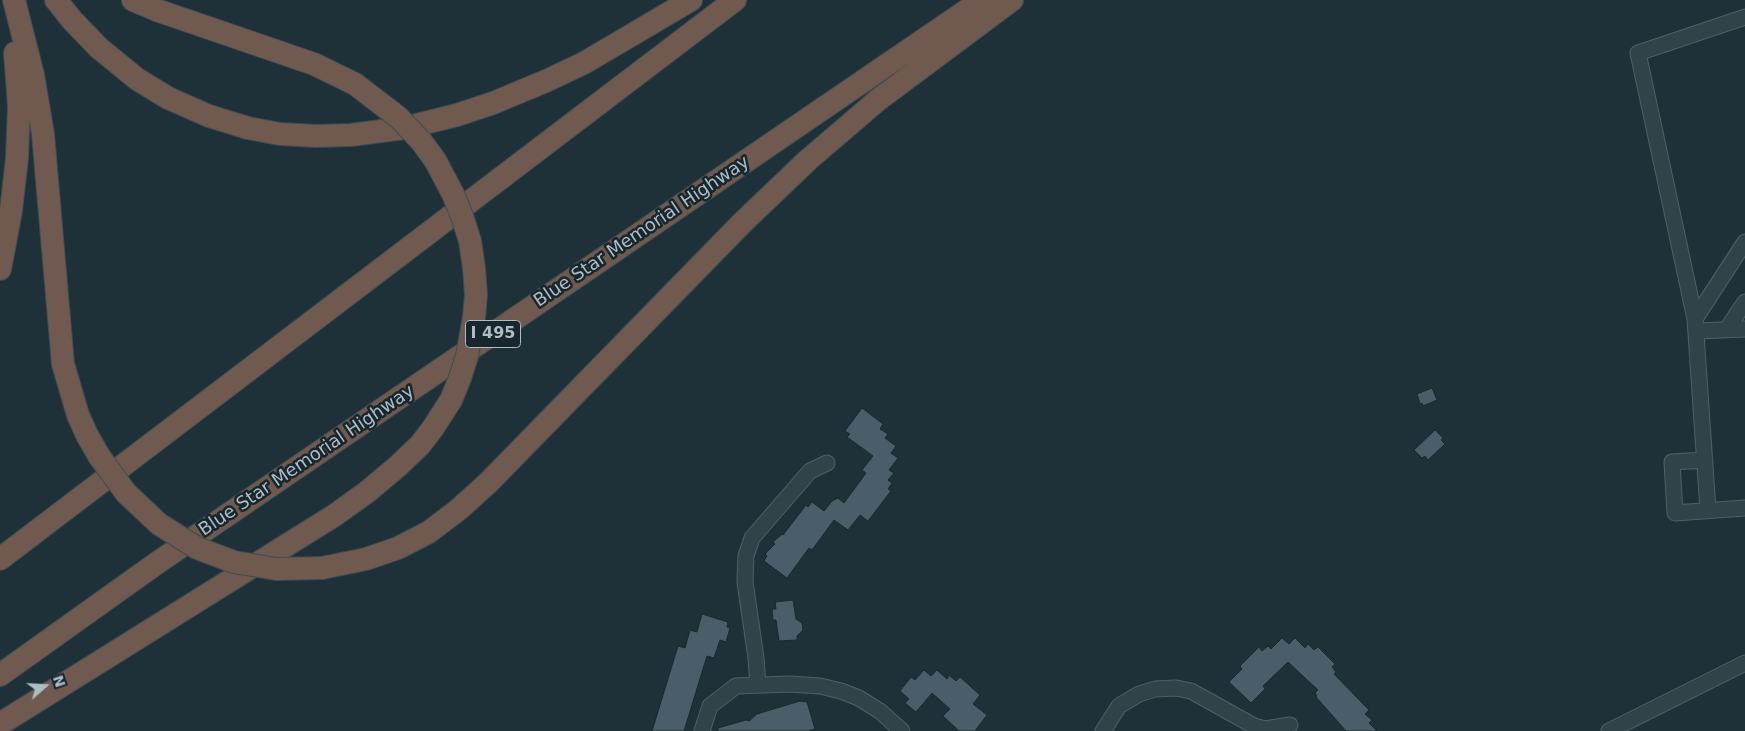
<!DOCTYPE html>
<style>
body{margin:0}
#map{position:relative;width:1745px;height:731px;overflow:hidden;background:#1e3139;font-family:"DejaVu Sans",sans-serif}
canvas{display:block}
.north{position:absolute;left:20px;top:661px;width:50px;height:50px;-webkit-text-stroke:4px #18262d;paint-order:stroke;rotate:71deg;font-size:14px;font-weight:700;line-height:20px;text-align:center;color:#acbdc6}
.north::after{content:'';display:block;margin:auto;width:18px;height:22px;background:#acbdc6;clip-path:polygon(50% 0,100% 100%,50% 72%,0 100%)}
</style>
<div id="map">
<canvas width="1745" height="731"></canvas>
<div class="north">N</div>
</div>
<script>
const context = document.querySelector('canvas').getContext('2d');
context.lineJoin = 'round';
function paint(path, color) { context.fillStyle = color; context.fill(path, 'evenodd'); }
const poly = rows => new Path2D(rows.map(r => 'M' + r).join(''));
function trace(path, color, width, dash) { context.strokeStyle = color; context.lineWidth = width; context.lineCap = dash ? 'butt' : 'round'; context.setLineDash(dash || []); context.stroke(path); }
function label(font, color, halo, rows, align = 'center') {
  context.font = font + ' "DejaVu Sans",sans-serif'; context.lineWidth = 5; context.setLineDash([]); context.textBaseline = 'middle'; context.strokeStyle = halo; context.fillStyle = color; for (const [text, x, y, turn = 0] of rows) {
    context.save(); context.translate(x, y); context.rotate((+turn || 0) * Math.PI / 180); context.textAlign = isNaN(turn) ? turn : align; if (halo) context.strokeText(text, 0, 0); context.fillText(text, 0, 0); context.restore();
  }
}
const building = poly([
 [1432,388,1437,400,1423,406,1422,403,1420,404,1417,394,1432,388],
 [862,408,883,424,880,429,888,434,885,438,896,446,891,453,898,458,889,470,894,473,888,480,892,483,888,489,891,491,868,521,860,515,848,530,834,520,812,550,809,548,787,578,764,561,767,556,765,554,775,544,773,542,782,534,783,535,806,505,808,507,812,502,824,511,832,501,838,498,844,503,866,473,862,470,873,456,847,437,850,434,845,431,862,408],
 [1435,430,1443,438,1441,440,1445,444,1428,460,1425,456,1422,458,1414,450,1435,430],
 [793,600,796,619,802,623,803,630,797,636,797,640,779,641,776,620,773,620,772,609,776,609,775,602,793,600],
 [702,614,728,622,727,627,730,628,726,642,720,640,714,658,707,656,684,731,652,731,678,646,685,648,690,630,697,632,702,614],
 [1282,638,1289,644,1295,638,1305,648,1308,644,1314,650,1318,647,1335,664,1332,667,1336,672,1334,674,1369,710,1365,714,1372,720,1369,723,1377,731,1346,731,1316,697,1317,696,1315,693,1318,690,1288,662,1263,686,1265,689,1251,703,1229,682,1242,669,1240,666,1259,647,1262,651,1268,646,1271,649,1282,638],
 [924,670,931,676,937,670,947,679,949,675,956,681,960,677,980,695,973,704,987,715,975,731,959,731,943,716,950,709,932,693,916,712,905,703,909,699,900,691,911,677,915,680,924,670],
 [800,701,807,702,815,729,808,731,718,731,718,728,746,720,749,721,757,714,800,701]
]);
paint(building, '#495e68');
trace(building, '#1a292f', 1);
const minor = poly([
 [1695,319,1745,242],
 [1727,329,1745,302],
 [1697,331,1745,329],
 [1705,460,1672,462,1675,513,1745,508],
 [1708,510,1695,319,1638,53,1745,17],
 [758,685,756,658,745,582,746,556,752,538,810,471,827,463],
 [702,731,710,706,736,686,790,684,820,686,841,691,859,698,881,712,902,731],
 [1103,731,1119,706,1139,694,1155,689,1176,688,1191,691,1254,726,1265,729,1290,725],
 [1609,731,1745,663]
]);
const highway = poly([
 [14,0,33,75,43,134,63,364],
 [56,0,72,20,99,48,137,79,168,98,209,116,248,128,280,134,316,136,351,135,404,128,457,115,493,103,546,81,584,63,691,0],
 [133,0,159,11,314,64,355,84],
 [0,269,11,211,17,158,19,106,15,53],
 [0,559,735,0],
 [322,568,366,559,398,548,429,532,458,510,488,483,743,222,808,160,878,100,1012,0],
 [0,675,157,563,982,0],
 [0,724,335,515,367,492,398,466]
]);
trace(minor, '#506067', 17);
trace(highway, '#3d4d53', 24);
trace(minor, '#324249', 15);
trace(highway, '#70594e', 22);
const highwayBridge = poly([
 [355,84,398,117,421,141,435,160,453,194,462,216,470,241,474,268,476,295,474,317,467,356,460,378,451,400,433,428,420,445,398,466],
 [63,364,78,415,87,435,99,456,126,493,159,524,197,548,234,562,276,569,322,568]
]);
trace(highwayBridge, '#3d4d53', 24, []);
trace(highwayBridge, '#70594e', 22);
for (const [x, y, w] of [
 [493,334,55]
]) { const box = new Path2D(); box.roundRect(x - w / 2, y - 13.5, w, 27, 4); context.fillStyle = '#18262d'; context.fill(box); trace(box, '#acbdc6', 1); }
label('bold 16px', '#acbdc6', null, [
 ["I 495",493,334]
]);
label('18px', '#acbdc6', '#18262d', [
 ["Blue Star Memorial Highway",642,232,-34],
 ["Blue Star Memorial Highway",307,461,-34]
]);
</script>
